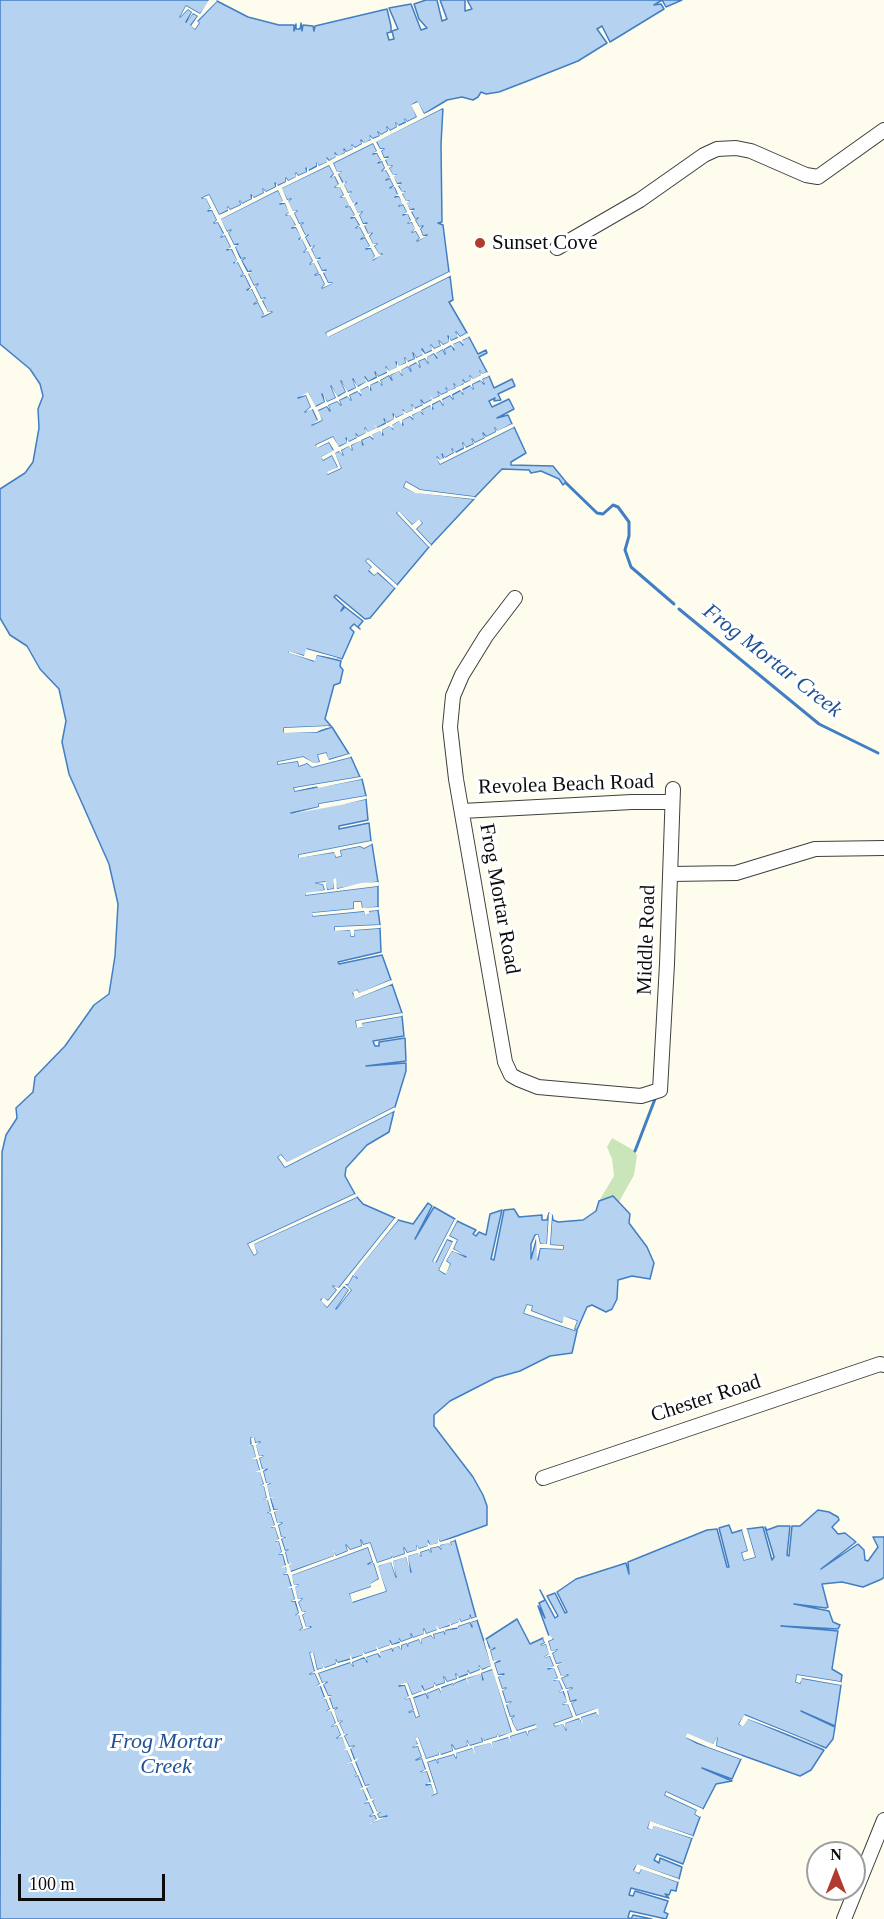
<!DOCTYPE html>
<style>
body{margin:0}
#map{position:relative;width:884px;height:1919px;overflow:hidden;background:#fefded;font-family:Georgia,serif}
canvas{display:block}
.north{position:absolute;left:806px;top:1841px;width:60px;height:60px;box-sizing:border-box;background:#fff;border:2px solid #9e9e9e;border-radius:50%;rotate:0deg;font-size:16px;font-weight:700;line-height:24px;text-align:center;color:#0c0c0c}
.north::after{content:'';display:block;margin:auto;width:21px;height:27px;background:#b13b2f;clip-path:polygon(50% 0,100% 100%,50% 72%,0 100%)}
.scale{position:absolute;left:18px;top:1874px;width:147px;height:27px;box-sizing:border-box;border:3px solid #0c0c0c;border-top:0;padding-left:8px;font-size:18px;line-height:21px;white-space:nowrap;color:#0c0c0c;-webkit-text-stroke:4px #fff;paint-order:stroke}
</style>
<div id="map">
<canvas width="884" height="1919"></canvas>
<div class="north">N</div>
<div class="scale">100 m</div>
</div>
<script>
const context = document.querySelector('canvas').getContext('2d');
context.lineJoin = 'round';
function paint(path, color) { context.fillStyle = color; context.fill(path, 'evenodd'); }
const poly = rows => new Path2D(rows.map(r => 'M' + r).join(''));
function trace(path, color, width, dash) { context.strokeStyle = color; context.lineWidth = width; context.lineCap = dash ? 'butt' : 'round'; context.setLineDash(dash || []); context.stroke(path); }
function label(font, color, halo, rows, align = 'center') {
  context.font = font + ' Georgia,serif'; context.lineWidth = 6; context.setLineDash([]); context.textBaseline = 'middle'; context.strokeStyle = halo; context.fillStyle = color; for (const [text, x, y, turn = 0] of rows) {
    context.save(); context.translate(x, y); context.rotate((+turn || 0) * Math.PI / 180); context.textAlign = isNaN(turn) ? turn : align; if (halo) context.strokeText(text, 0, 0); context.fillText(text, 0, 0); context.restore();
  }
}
paint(poly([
 [612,1138,635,1151,637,1156,634,1175,619,1202,615,1202,612,1196,599,1201,614,1176,612,1159,607,1147]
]), '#cae5b9');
const water = poly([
 [0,0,209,0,210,2,200,14,186,6,180,17,188,9,192,12,186,22,193,13,198,16,191,25,195,29,199,23,197,22,217,1,248,17,279,25,294,25,294,31,296,24,296,29,300,29,301,23,302,31,303,25,313,26,314,31,315,26,387,9,391,26,391,32,387,33,389,40,394,39,392,31,398,29,389,8,411,4,421,30,427,28,419,19,414,4,426,0,437,0,442,21,447,19,440,0,465,0,465,11,472,9,467,0,682,0,666,7,662,0,654,5,661,4,664,9,610,42,602,26,597,29,607,43,578,61,525,82,499,92,486,94,481,92,478,97,473,100,462,97,447,100,424,114,417,102,412,105,417,117,407,122,405,119,406,122,398,126,396,123,397,127,390,131,387,127,388,131,381,135,378,132,380,136,372,139,370,136,371,140,364,144,361,140,362,144,355,148,352,145,354,149,346,152,344,149,345,153,338,157,335,153,337,157,329,161,327,158,328,162,319,166,317,163,317,166,308,171,306,168,307,172,298,176,296,173,297,177,288,181,286,178,286,182,277,186,275,183,276,187,266,192,263,189,264,193,254,198,251,195,252,199,242,204,240,201,241,205,230,210,228,207,229,210,219,215,209,195,202,198,206,197,211,208,208,211,212,210,217,220,214,223,218,222,224,234,221,237,225,235,231,247,227,250,231,248,238,261,234,263,238,262,244,274,241,276,245,275,251,288,247,290,252,289,258,301,254,304,258,302,264,314,262,317,272,312,268,313,262,300,265,298,261,299,255,287,258,284,254,286,248,274,251,271,248,272,241,260,245,258,241,259,235,247,238,244,234,245,228,233,231,230,227,232,220,219,278,190,284,202,280,204,285,203,290,213,286,215,290,214,296,225,292,228,296,227,302,237,299,239,302,238,307,249,304,252,308,250,313,261,310,264,314,262,319,273,315,275,320,274,325,284,322,288,332,283,328,283,323,272,326,270,322,271,317,261,320,258,316,260,311,249,314,246,311,248,305,237,308,235,305,235,300,225,303,223,299,224,294,213,297,211,293,212,287,201,291,199,287,200,281,188,329,165,334,174,331,177,335,176,339,185,335,187,340,186,344,195,341,197,345,196,350,205,346,207,350,206,355,215,351,218,355,217,360,226,356,228,360,227,365,236,361,239,365,237,370,246,366,249,371,248,375,256,373,260,382,254,379,255,374,246,377,244,373,245,369,236,372,233,368,234,364,225,367,223,363,224,359,215,362,212,358,214,353,205,357,203,353,204,348,194,351,192,348,193,343,184,346,182,343,183,338,174,341,172,337,173,333,163,373,143,377,151,373,154,377,153,381,160,378,163,382,161,385,168,382,171,386,170,390,177,386,180,390,178,394,186,390,188,395,187,398,195,395,197,399,196,403,203,399,206,403,204,407,212,403,215,408,213,411,221,408,223,412,222,416,229,412,232,416,231,420,238,417,241,427,235,423,236,420,229,423,226,419,227,415,220,418,218,415,219,411,211,414,209,410,210,406,203,409,201,406,202,402,194,405,192,402,193,398,185,401,183,397,184,393,177,396,175,393,176,389,168,392,166,388,167,385,159,388,157,384,158,381,151,384,149,380,149,376,141,443,108,441,144,442,222,438,223,443,225,449,272,326,333,329,336,450,276,453,300,449,302,467,333,460,337,456,332,459,337,451,341,448,336,450,342,443,345,439,341,441,346,434,349,431,345,433,350,425,354,422,349,424,355,416,358,413,353,415,359,407,362,405,358,406,363,399,367,396,362,398,367,389,372,386,367,388,372,378,377,375,372,377,377,368,382,365,377,367,382,357,387,353,379,356,388,347,392,341,381,346,392,337,397,331,386,336,398,327,402,322,394,325,402,315,407,308,393,298,398,306,395,311,407,305,412,312,408,318,421,312,425,322,420,317,411,327,406,330,411,328,405,337,401,341,405,339,400,348,396,351,400,349,395,358,391,361,395,359,390,368,386,371,390,369,385,379,381,382,385,380,380,389,375,392,380,390,375,399,370,402,375,400,370,408,366,411,371,409,366,417,362,420,367,418,361,425,358,428,363,426,357,434,353,437,358,435,353,443,349,445,354,444,349,452,345,454,350,452,344,460,341,463,345,461,340,469,337,478,354,486,350,487,353,479,357,487,372,482,375,480,371,482,375,473,380,470,376,472,380,465,383,463,380,464,384,457,388,454,384,456,388,449,392,446,388,448,392,441,395,438,392,440,396,424,404,421,400,423,405,414,409,412,405,414,410,405,414,403,410,405,414,396,418,393,414,395,419,387,423,384,419,386,423,368,433,365,428,367,433,358,437,356,434,357,438,349,442,346,438,348,443,338,447,333,437,316,445,318,447,329,442,334,451,322,457,323,460,332,455,338,467,328,474,341,468,334,453,340,451,343,455,341,450,350,445,352,450,351,445,360,440,363,445,361,440,370,436,373,439,371,435,380,430,383,435,381,430,390,425,393,429,391,425,400,420,403,425,401,420,410,416,413,419,412,415,420,410,423,414,421,410,430,405,433,409,431,405,440,400,443,405,441,400,450,395,453,399,452,395,461,390,463,394,462,390,471,385,473,389,472,384,481,380,484,384,482,379,489,376,494,388,512,379,515,386,498,394,501,400,494,401,495,398,489,401,492,407,509,399,514,409,497,418,508,415,512,424,497,432,495,428,496,432,486,437,483,433,485,438,475,443,472,439,474,444,465,448,463,443,464,448,455,453,452,449,454,453,445,458,442,454,444,459,440,461,437,457,440,464,514,427,526,453,511,462,511,465,553,466,566,482,563,485,559,479,541,471,531,473,529,470,502,469,475,497,420,490,406,482,404,487,415,492,474,499,431,545,416,529,422,523,419,520,412,525,399,512,397,513,429,547,397,585,368,559,366,561,372,567,369,571,374,575,377,572,395,588,370,618,365,619,336,595,334,597,344,606,341,611,345,607,363,621,358,627,360,629,354,624,350,628,354,632,342,659,307,649,305,656,289,652,314,661,317,655,341,661,340,666,343,670,340,683,334,685,325,719,331,726,284,728,284,732,317,732,332,727,349,754,328,760,326,753,318,755,320,762,314,764,303,757,278,762,278,764,298,761,299,766,307,763,312,767,351,757,360,777,294,788,295,791,362,779,366,796,319,804,319,807,291,813,366,799,368,820,339,826,339,829,369,823,371,841,299,855,299,857,335,852,336,857,341,856,340,850,360,846,364,848,372,844,378,882,337,889,334,879,334,889,327,890,325,882,316,883,323,884,325,890,306,895,378,886,378,907,362,909,361,902,354,902,354,909,313,913,313,916,365,911,365,914,368,914,369,911,378,910,380,925,335,927,335,930,351,930,351,936,354,936,353,930,380,928,381,952,338,962,339,964,382,955,391,980,359,994,357,990,353,993,356,998,392,984,402,1013,356,1021,357,1027,362,1027,362,1023,402,1016,404,1036,373,1041,375,1046,379,1046,379,1042,405,1038,406,1061,366,1066,406,1063,406,1071,395,1107,287,1163,281,1155,278,1157,285,1167,394,1111,389,1132,367,1145,346,1168,345,1176,355,1194,248,1244,254,1255,257,1253,253,1244,357,1197,363,1204,395,1218,338,1289,333,1286,337,1290,328,1301,323,1298,321,1300,327,1307,344,1286,349,1290,336,1309,351,1290,345,1285,348,1284,353,1275,357,1278,353,1274,398,1220,413,1224,428,1203,432,1206,415,1239,434,1207,455,1219,433,1261,436,1262,447,1239,453,1242,439,1270,445,1274,450,1264,446,1261,452,1250,466,1257,453,1249,457,1240,449,1236,457,1221,476,1230,473,1234,476,1236,479,1232,486,1235,490,1214,502,1210,491,1259,494,1260,504,1210,514,1209,519,1217,542,1215,542,1220,547,1220,549,1213,547,1245,540,1244,538,1235,535,1235,531,1244,531,1259,537,1237,538,1260,540,1248,563,1249,563,1246,550,1245,552,1215,553,1220,558,1222,583,1220,596,1211,599,1201,613,1196,630,1214,629,1223,647,1247,654,1263,650,1279,632,1276,618,1280,617,1299,612,1309,606,1312,592,1305,587,1307,577,1330,574,1329,577,1321,565,1317,562,1323,531,1311,532,1306,527,1305,524,1313,577,1331,572,1353,550,1356,520,1371,495,1378,450,1401,434,1415,434,1426,473,1477,483,1495,487,1506,487,1525,440,1542,439,1540,439,1543,430,1546,428,1541,429,1546,419,1549,417,1546,418,1550,407,1553,404,1548,405,1554,393,1558,392,1556,392,1558,377,1563,370,1543,363,1545,361,1540,362,1546,350,1550,346,1545,348,1551,336,1556,334,1553,335,1556,290,1572,285,1552,288,1550,285,1551,281,1538,285,1537,281,1537,278,1525,282,1523,277,1524,274,1512,277,1510,274,1510,266,1485,270,1483,266,1483,263,1471,267,1469,262,1469,259,1458,263,1456,259,1457,255,1444,260,1442,255,1443,254,1438,251,1438,251,1445,253,1445,264,1484,261,1486,264,1485,267,1498,264,1499,268,1499,271,1512,268,1513,271,1513,275,1525,272,1527,275,1526,279,1539,276,1541,279,1540,282,1552,279,1554,283,1554,286,1567,288,1572,284,1574,288,1574,295,1599,292,1601,295,1601,299,1613,296,1615,299,1614,303,1628,300,1630,311,1627,306,1628,302,1615,305,1612,302,1613,298,1602,302,1599,298,1600,294,1587,298,1585,294,1586,291,1575,368,1547,373,1562,368,1564,374,1563,379,1579,371,1584,371,1587,350,1594,353,1602,386,1591,377,1566,391,1561,396,1577,392,1561,406,1556,411,1572,407,1556,419,1552,421,1556,420,1552,429,1549,431,1552,430,1548,439,1546,441,1549,440,1545,449,1542,451,1545,450,1542,455,1540,476,1617,471,1619,470,1615,470,1619,461,1622,459,1619,460,1622,426,1634,424,1629,425,1634,413,1638,411,1634,412,1638,401,1642,399,1639,400,1642,392,1645,390,1641,391,1645,365,1654,363,1652,364,1655,337,1663,336,1660,336,1664,325,1668,323,1666,324,1668,317,1670,313,1653,310,1653,315,1672,310,1674,315,1673,320,1684,317,1686,320,1685,325,1698,323,1699,326,1699,330,1709,327,1711,331,1710,336,1723,332,1726,337,1724,341,1735,337,1738,342,1736,347,1748,344,1750,347,1749,352,1761,350,1763,352,1762,357,1774,355,1776,358,1775,368,1801,365,1803,369,1802,374,1814,370,1816,375,1815,377,1820,373,1822,387,1816,379,1818,377,1814,380,1812,377,1813,372,1801,374,1799,371,1800,366,1787,369,1785,365,1786,350,1748,354,1746,349,1747,344,1736,347,1734,344,1735,339,1723,342,1721,338,1722,333,1710,337,1708,333,1709,329,1697,331,1696,328,1696,323,1684,327,1682,322,1683,318,1673,351,1662,353,1666,352,1662,365,1657,367,1662,366,1657,378,1653,380,1657,379,1652,392,1648,393,1651,393,1647,399,1646,401,1649,401,1645,407,1643,408,1646,408,1643,419,1639,421,1643,420,1639,431,1635,434,1638,433,1634,444,1631,445,1634,445,1630,458,1628,458,1626,470,1622,472,1627,471,1622,477,1620,492,1666,481,1670,479,1666,480,1670,469,1674,468,1671,468,1674,458,1678,456,1674,457,1679,447,1682,444,1677,445,1683,435,1686,434,1683,434,1687,424,1691,422,1686,423,1691,412,1695,407,1683,399,1686,405,1685,409,1697,405,1699,410,1698,414,1710,409,1712,414,1711,416,1717,419,1716,413,1698,426,1693,428,1698,427,1693,439,1688,441,1692,440,1688,453,1683,454,1685,454,1683,480,1673,483,1680,481,1673,493,1669,512,1733,498,1737,497,1734,497,1737,484,1741,482,1738,483,1742,469,1746,467,1741,468,1746,455,1750,452,1745,453,1751,440,1755,439,1752,439,1755,426,1759,418,1738,416,1738,418,1745,413,1747,418,1746,422,1757,416,1760,422,1758,426,1770,421,1772,427,1771,431,1783,426,1785,431,1784,435,1793,432,1795,437,1793,427,1762,436,1759,438,1763,437,1759,454,1754,456,1758,455,1753,472,1748,474,1750,473,1747,490,1742,492,1745,491,1742,509,1737,510,1739,510,1736,526,1731,528,1735,528,1731,536,1728,535,1725,517,1731,513,1725,511,1718,514,1716,510,1717,506,1704,511,1702,506,1703,502,1690,506,1688,502,1689,498,1677,504,1674,498,1675,494,1663,500,1661,493,1662,490,1650,495,1648,490,1649,486,1639,517,1619,530,1644,543,1638,545,1643,541,1645,546,1644,550,1654,545,1657,550,1656,554,1666,548,1669,554,1667,558,1678,554,1680,559,1679,563,1690,559,1692,563,1691,568,1702,563,1704,568,1703,573,1717,554,1724,555,1726,563,1723,566,1730,564,1723,580,1718,581,1721,581,1717,597,1712,599,1716,597,1709,576,1716,571,1703,576,1700,570,1702,567,1690,572,1688,566,1689,561,1678,568,1675,561,1677,557,1666,561,1663,556,1664,552,1653,557,1650,551,1652,548,1641,553,1639,550,1639,538,1606,545,1618,539,1603,545,1600,540,1590,555,1618,558,1616,547,1596,555,1593,565,1613,567,1612,557,1592,576,1579,626,1563,629,1574,628,1562,707,1530,717,1529,727,1567,729,1567,719,1528,729,1525,732,1533,742,1530,748,1551,742,1553,744,1560,755,1557,747,1529,763,1527,772,1560,774,1557,765,1527,767,1530,778,1526,790,1526,787,1555,789,1556,792,1526,800,1526,818,1510,829,1512,838,1517,839,1520,832,1527,838,1534,845,1533,856,1542,821,1569,858,1544,864,1550,865,1560,868,1561,878,1547,873,1537,884,1537,884,1577,882,1579,863,1587,842,1582,822,1584,828,1607,826,1608,794,1604,829,1611,833,1622,840,1625,838,1629,781,1626,838,1631,832,1669,842,1675,841,1682,797,1675,796,1682,800,1683,801,1678,841,1685,835,1726,801,1711,835,1727,833,1739,826,1748,745,1715,739,1724,743,1726,747,1718,824,1750,811,1770,800,1776,716,1746,717,1738,713,1745,687,1734,686,1737,697,1743,741,1759,732,1779,702,1768,732,1781,716,1784,703,1809,666,1792,665,1795,697,1810,695,1814,700,1817,693,1836,650,1822,648,1828,652,1829,654,1825,692,1838,683,1864,657,1854,654,1860,659,1863,660,1858,682,1867,679,1879,637,1865,634,1870,639,1873,641,1868,678,1882,676,1891,671,1890,669,1895,665,1894,669,1898,631,1888,629,1895,633,1896,635,1891,668,1901,664,1912,668,1914,666,1919,630,1911,628,1917,631,1919,633,1915,652,1919,0,1919,2,1152,6,1135,17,1118,16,1108,33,1092,35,1077,65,1046,94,1005,109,994,115,956,118,904,109,864,69,774,62,742,66,721,59,689,40,669,27,646,10,635,0,618,0,489,25,473,33,462,39,428,38,409,43,396,40,384,30,369,0,344,0,0]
]);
paint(water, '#b5d3f1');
trace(water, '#427ec3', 1.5);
paint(poly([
 [209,0,217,1,197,21,199,23,195,29,191,26,198,16,193,13,187,22,192,12,188,9,180,17,186,6,200,14],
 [450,101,446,106,446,112,443,108,376,142,380,149,384,149,381,151,384,158,388,158,385,160,388,166,392,166,389,168,393,175,397,175,394,177,397,184,401,184,398,186,402,192,406,192,402,194,406,201,410,201,407,203,410,210,414,210,411,212,415,219,418,217,415,220,419,227,422,226,420,229,423,236,427,236,417,241,420,238,416,231,412,232,415,229,412,222,408,223,411,220,408,214,403,214,407,212,403,204,399,206,402,203,399,196,395,196,398,194,395,187,390,189,394,186,390,178,386,179,390,177,386,170,382,172,385,168,382,161,377,162,381,160,377,153,373,153,377,151,373,143,333,163,337,172,342,172,338,174,342,183,346,181,344,185,348,193,351,192,349,195,353,203,356,202,354,205,358,213,362,212,359,215,363,224,367,224,364,226,368,234,372,232,369,236,373,244,377,244,374,246,379,254,382,255,372,260,375,256,371,248,366,248,370,246,365,237,361,238,365,236,360,227,356,229,360,225,355,217,351,217,355,215,350,206,346,207,349,205,345,197,341,197,344,195,340,187,335,187,339,184,335,176,331,178,334,174,329,165,282,188,287,200,291,199,288,201,293,211,297,211,294,213,299,224,303,223,300,225,305,235,308,234,305,237,310,247,314,246,311,249,316,259,321,259,317,261,322,271,326,271,323,273,328,283,333,283,322,288,325,284,320,274,315,275,319,273,314,263,310,264,313,261,308,251,304,252,307,249,302,239,300,240,301,237,296,227,292,227,296,225,290,215,286,215,289,213,285,203,280,203,283,201,278,190,221,219,227,232,231,230,228,233,234,245,238,245,235,247,240,259,245,258,241,260,247,272,252,272,248,274,254,286,258,284,255,287,261,299,265,298,262,301,268,312,272,312,261,317,264,314,258,302,254,304,258,301,252,289,248,291,251,287,245,275,241,276,244,274,238,262,234,264,237,260,232,249,227,249,231,247,225,235,221,237,224,233,218,222,214,223,217,220,212,210,208,210,211,208,206,198,202,198,209,195,219,215,228,211,228,207,230,210,241,205,240,200,242,204,252,199,252,195,254,198,264,193,263,189,266,192,276,187,276,183,278,186,286,182,286,178,288,181,296,177,296,173,298,176,307,172,307,167,309,171,317,167,317,162,319,166,327,162,326,158,329,161,336,157,335,154,338,156,345,153,344,150,346,152,353,149,352,145,355,148,362,144,361,141,364,143,371,140,369,136,373,139,380,136,378,132,381,135,388,131,387,127,390,131,397,127,396,123,399,126,406,123,405,118,407,122,417,117,411,105,418,102,424,114],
 [449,272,450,276,328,337,326,333],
 [456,332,460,337,467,333,469,337,462,340,464,345,460,341,453,344,455,349,451,345,444,349,445,354,443,349,436,353,438,358,434,353,427,357,428,363,425,358,418,361,420,367,416,362,409,366,411,371,408,366,401,370,402,375,399,371,390,375,392,379,389,375,380,380,382,385,378,381,370,385,370,391,368,386,360,390,362,395,357,391,349,395,351,400,347,396,339,400,341,405,337,401,328,405,330,410,327,406,318,410,322,420,311,425,318,420,313,409,305,412,311,407,306,395,298,397,308,392,316,407,325,402,323,393,327,402,336,398,331,386,338,397,346,392,341,381,348,392,356,388,353,380,358,387,366,382,364,377,368,382,377,378,376,372,378,377,387,373,386,367,389,371,397,367,397,362,399,366,406,363,405,358,408,362,415,359,414,353,416,358,423,355,421,350,425,354,432,351,431,345,434,349,441,346,439,341,443,345,449,342,449,336,451,341,458,338],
 [480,370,482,374,487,372,489,376,482,379,484,383,480,380,472,384,473,389,470,385,462,389,464,394,460,390,452,394,453,399,450,395,442,399,443,405,440,400,432,404,432,410,430,405,421,410,424,414,420,411,412,415,414,419,410,416,402,420,402,425,399,421,392,425,394,429,389,426,382,430,382,435,380,431,372,435,374,439,370,436,361,440,362,445,360,441,351,445,352,450,349,446,341,450,343,455,339,451,335,453,341,468,328,474,327,472,338,467,332,455,323,460,321,457,334,450,329,442,317,448,316,445,333,437,339,447,347,443,347,438,349,442,357,438,355,434,358,437,366,433,365,428,368,432,376,428,374,424,377,428,386,424,385,419,387,423,394,419,394,414,396,418,404,414,402,410,406,413,413,410,412,405,415,409,423,405,421,401,424,404,432,400,430,396,433,399,440,396,438,392,441,395,448,392,446,388,449,391,456,388,454,384,457,387,464,384,462,380,465,383,471,380,470,376,473,379,481,375],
 [512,424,514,427,440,464,436,457,440,460,444,458,443,453,445,458,454,453,452,449,456,453,464,449,463,443,466,448,474,444,472,439,475,443,485,438,483,434,486,437,496,432,495,428,497,431],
 [406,482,420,490,475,497,474,499,415,493,404,487],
 [399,511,412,525,419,519,422,523,416,529,431,545,429,547,397,513],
 [368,559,397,585,395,588,378,572,374,575,369,570,372,567,366,561],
 [306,649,342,659,317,655,315,661,289,653,289,651,304,656],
 [328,726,332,727,323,728,317,732,284,733,284,728],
 [326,753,329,760,349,754,351,757,312,767,307,763,299,766,298,761,278,764,278,762,303,757,314,763,320,762,318,755],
 [360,777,362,779,318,788,317,786,295,791,294,788],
 [366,796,366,799,341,805,291,814,319,807,319,804],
 [371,841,372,844,364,848,360,846,340,850,341,856,336,857,334,852,299,858,299,855],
 [336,878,337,889,361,883,378,882,378,886,306,895,306,893,325,890,323,884,315,883,326,882,327,890,334,889,333,879],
 [354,902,361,902,362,908,378,907,378,910,369,911,369,914,365,915,364,911,313,916,312,913,354,909],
 [380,925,380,928,354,930,354,936,351,936,350,930,335,931,335,927],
 [391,980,392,984,355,999,353,992,357,990,359,993],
 [402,1013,402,1016,362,1023,363,1027,357,1028,356,1021],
 [395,1107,394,1111,285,1167,278,1157,281,1155,287,1162],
 [355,1194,357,1197,254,1244,257,1253,254,1255,248,1244],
 [549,1213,552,1215,550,1245,563,1246,563,1249,540,1248,537,1260,536,1237,529,1259,536,1235,538,1235,540,1244,547,1244],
 [395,1218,398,1220,354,1274,357,1278,353,1275,348,1284,345,1284,351,1290,336,1309,349,1290,344,1286,327,1307,321,1301,323,1297,328,1301,337,1290,333,1286,339,1288],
 [455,1219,457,1221,449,1236,457,1240,453,1249,466,1256,452,1251,446,1261,450,1264,446,1274,439,1270,453,1241,447,1239,435,1263,433,1261],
 [527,1305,532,1306,531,1311,562,1323,564,1316,577,1321,574,1329,577,1331,524,1313],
 [254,1437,255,1443,260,1442,256,1445,259,1456,264,1456,259,1458,262,1469,267,1468,263,1471,266,1483,271,1482,267,1485,270,1497,275,1497,270,1498,273,1510,279,1510,274,1512,277,1523,282,1523,278,1525,281,1537,286,1536,281,1539,285,1551,290,1550,285,1552,288,1564,293,1563,289,1565,291,1572,334,1556,333,1550,336,1556,348,1551,346,1545,350,1550,362,1546,361,1540,363,1545,370,1543,377,1563,392,1558,391,1552,393,1558,405,1554,404,1548,407,1553,417,1550,417,1545,419,1549,428,1546,427,1541,430,1545,438,1543,438,1538,440,1542,454,1538,455,1540,450,1542,452,1547,449,1543,440,1545,442,1550,439,1546,430,1548,431,1553,429,1549,420,1552,421,1556,418,1553,408,1556,410,1572,406,1557,393,1561,396,1577,391,1562,378,1566,386,1591,352,1602,350,1594,371,1587,370,1584,379,1579,374,1563,368,1565,373,1562,368,1547,292,1575,294,1585,299,1585,295,1587,298,1599,302,1599,298,1602,302,1612,306,1612,302,1615,306,1627,311,1627,299,1631,303,1628,299,1615,295,1616,299,1613,296,1601,291,1601,295,1599,292,1588,287,1588,292,1586,288,1574,283,1574,287,1572,286,1567,281,1568,286,1565,283,1554,278,1554,282,1552,279,1541,274,1541,279,1539,275,1527,270,1527,275,1525,271,1513,267,1514,271,1511,268,1500,262,1499,267,1498,264,1486,259,1487,264,1484,260,1472,255,1472,260,1470,257,1459,252,1459,256,1457,253,1445,248,1446,252,1444,251,1438],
 [747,1529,755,1557,744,1560,742,1553,748,1551,742,1530],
 [469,1614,471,1619,476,1617,477,1620,471,1622,473,1626,470,1622,458,1626,459,1631,457,1627,445,1630,446,1635,444,1631,433,1634,434,1639,431,1635,421,1639,421,1644,419,1639,408,1643,409,1647,407,1643,401,1645,401,1650,399,1646,393,1648,394,1652,392,1648,380,1652,381,1657,378,1653,366,1657,368,1662,364,1657,352,1662,353,1666,350,1662,318,1673,322,1683,327,1681,323,1685,328,1696,332,1696,329,1698,333,1709,337,1708,334,1710,338,1722,343,1720,339,1723,344,1734,348,1733,344,1736,349,1747,354,1746,350,1749,354,1760,359,1758,355,1762,365,1786,371,1785,366,1788,371,1799,376,1798,372,1801,377,1812,381,1811,377,1814,379,1818,387,1817,369,1824,377,1819,375,1815,370,1816,374,1813,369,1802,364,1803,368,1800,363,1789,359,1790,363,1787,358,1775,353,1777,357,1774,352,1763,347,1764,352,1761,347,1750,342,1751,346,1748,342,1737,337,1738,341,1735,337,1725,331,1726,336,1723,331,1711,326,1712,330,1709,326,1699,321,1700,325,1697,321,1686,315,1687,320,1684,315,1673,310,1674,315,1671,310,1653,313,1652,317,1670,323,1668,322,1663,325,1668,336,1664,335,1660,338,1663,350,1660,350,1654,352,1659,363,1655,362,1650,365,1654,377,1650,376,1646,379,1649,390,1645,389,1641,392,1645,400,1643,398,1638,401,1642,412,1638,411,1634,413,1638,424,1634,424,1629,426,1634,437,1630,436,1625,439,1629,450,1626,449,1621,451,1625,459,1622,458,1617,461,1622,470,1619],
 [549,1635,553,1639,548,1641,551,1651,558,1650,552,1653,556,1664,563,1663,557,1666,561,1676,568,1675,561,1678,566,1689,572,1688,567,1691,570,1702,577,1701,571,1703,576,1716,598,1708,600,1718,596,1712,581,1717,583,1724,579,1718,565,1723,566,1730,563,1724,555,1726,554,1724,573,1717,568,1704,562,1704,567,1702,564,1691,557,1693,563,1689,559,1680,552,1680,558,1678,554,1668,547,1668,554,1666,550,1656,543,1658,549,1654,546,1644,539,1646,545,1643,543,1638,547,1638],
 [486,1639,489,1649,495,1647,490,1650,493,1661,499,1660,494,1663,498,1675,504,1675,498,1677,502,1689,506,1688,502,1691,506,1703,512,1702,506,1705,510,1717,514,1716,511,1718,513,1724,517,1731,536,1725,537,1728,528,1731,529,1737,526,1731,510,1736,511,1742,508,1737,492,1742,493,1748,490,1743,474,1747,475,1754,472,1748,456,1753,456,1758,454,1754,437,1759,439,1765,436,1759,427,1762,437,1793,429,1796,434,1793,431,1784,426,1784,431,1782,427,1771,420,1773,426,1769,422,1758,416,1760,422,1757,418,1746,412,1747,418,1744,415,1738,418,1737,426,1759,439,1755,438,1749,441,1755,453,1751,452,1745,455,1750,468,1746,466,1740,470,1746,483,1742,482,1735,484,1741,497,1737,496,1732,499,1737,512,1732,492,1669,481,1673,482,1680,480,1674,467,1678,469,1685,466,1678,454,1683,456,1689,453,1683,441,1687,442,1694,439,1688,427,1693,429,1699,426,1693,413,1697,419,1716,416,1717,414,1711,408,1712,414,1710,410,1698,403,1700,409,1696,405,1685,399,1685,407,1682,412,1695,422,1691,421,1686,424,1691,434,1687,433,1682,436,1686,445,1683,444,1677,447,1682,457,1679,456,1674,459,1678,468,1675,467,1671,470,1674,480,1670,478,1665,482,1670,491,1666,484,1641],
 [797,1675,841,1682,841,1685,802,1678,800,1683,796,1682],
 [744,1715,796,1736,826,1748,748,1719,743,1727,739,1724],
 [687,1733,713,1744,717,1737,716,1746,742,1756,741,1759,708,1747,685,1737],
 [666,1792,703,1809,700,1817,695,1814,697,1810,665,1795],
 [650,1821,693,1836,692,1838,654,1826,652,1830,648,1828],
 [637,1864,679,1879,678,1882,641,1869,639,1873,634,1871]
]), '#fefded');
trace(poly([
 [566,483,597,513,603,514,613,505,618,507,629,522,629,536,625,550,631,567,674,604],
 [679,609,819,724,878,753],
 [635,1151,655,1099]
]), '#427ec3', 3);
const minor = poly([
 [557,248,640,200,704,155,717,149,736,148,751,151,806,175,818,177,884,130],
 [515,598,486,636,462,675,453,696,450,727,456,779,505,1062,511,1075,518,1079,538,1087,641,1096,660,1090,667,964,673,789],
 [462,811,632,802,671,802],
 [671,874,736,873,815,849,884,848],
 [543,1478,880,1364,884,1365],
 [844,1919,884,1820]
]);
trace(minor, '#3f3f3f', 16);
trace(minor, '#fff', 14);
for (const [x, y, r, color] of [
 [480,243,6,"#b13b2f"]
]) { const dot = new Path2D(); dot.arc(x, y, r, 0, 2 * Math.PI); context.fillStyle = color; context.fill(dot); trace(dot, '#fff', 2); }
label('21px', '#0c0c0c', '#fff', [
 ["Sunset Cove",492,243]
], 'left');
label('21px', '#0c0c0c', '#fff', [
 ["Revolea Beach Road",566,785,-2],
 ["Frog Mortar Road",499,899,80],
 ["Middle Road",647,940,-88],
 ["Chester Road",706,1399,-18]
]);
label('italic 22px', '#1f5194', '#fff', [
 ["Frog Mortar Creek",772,661,38],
 ["Frog Mortar",166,1742],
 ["Creek",166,1767]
]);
</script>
